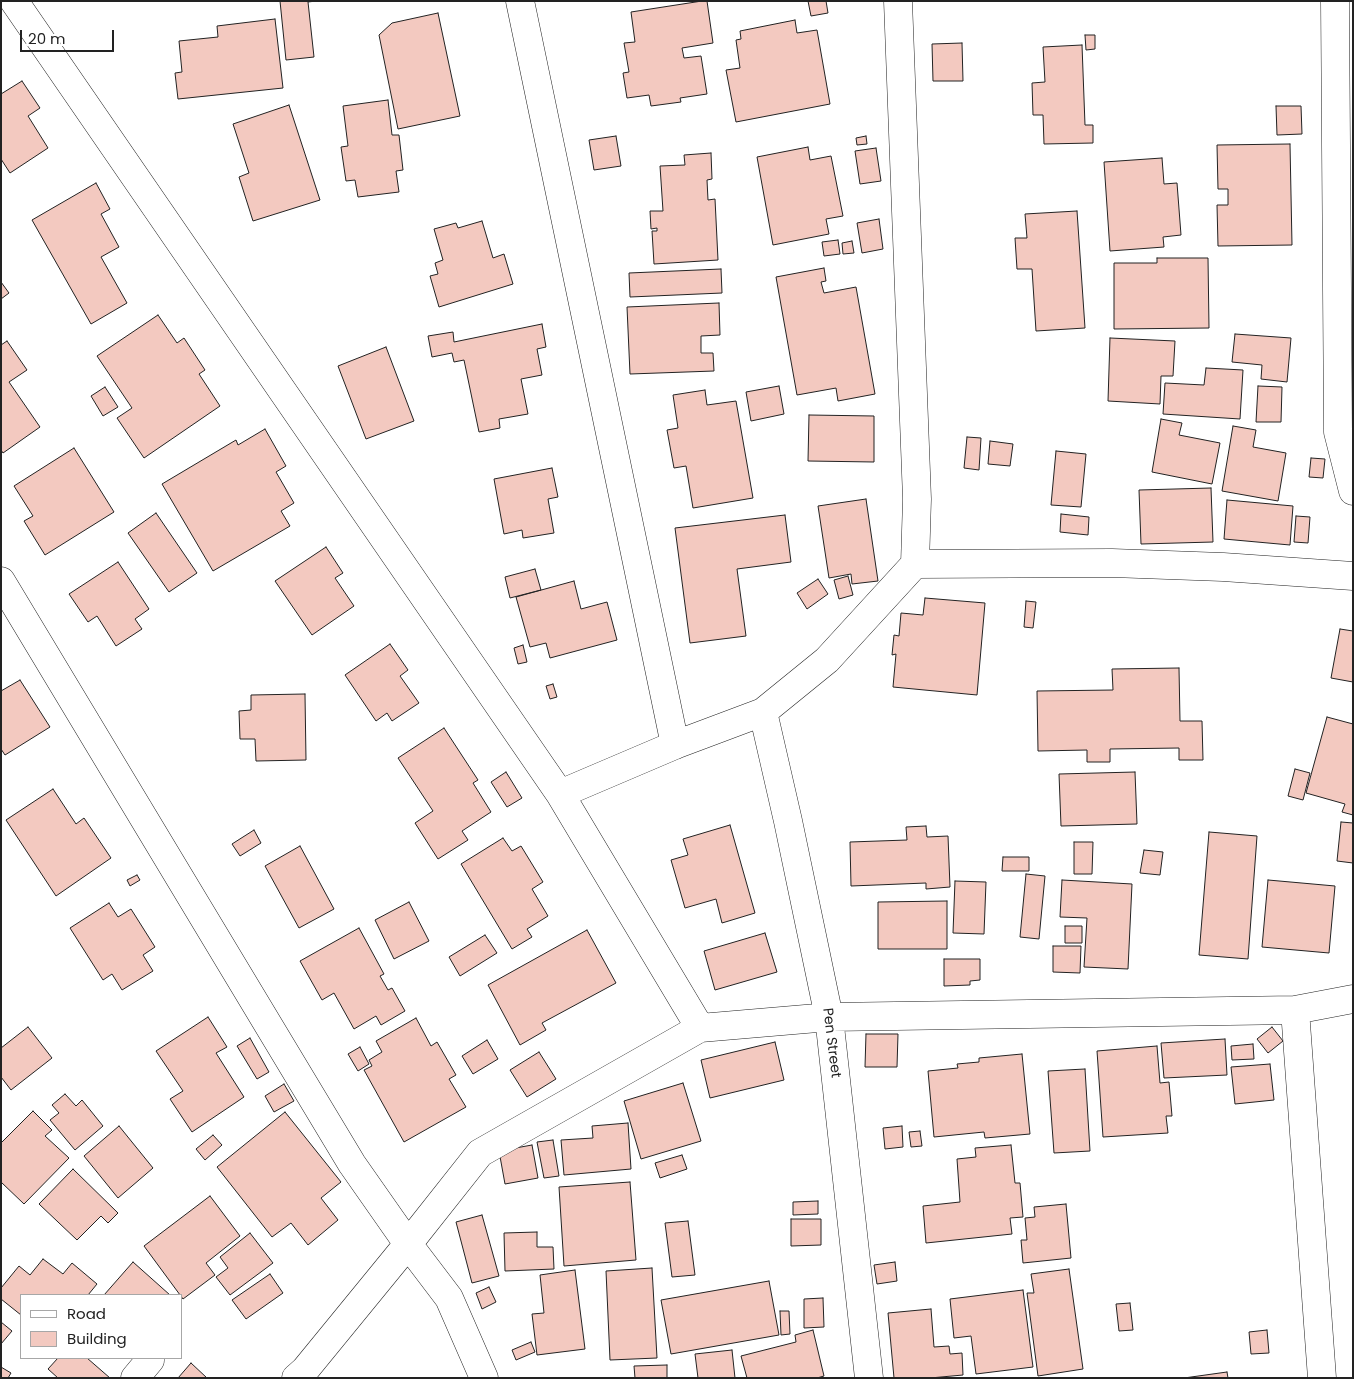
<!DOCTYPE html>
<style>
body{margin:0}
#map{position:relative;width:1354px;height:1379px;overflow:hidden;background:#fff;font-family:Poppins,sans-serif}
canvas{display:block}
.frame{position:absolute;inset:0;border:2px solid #222;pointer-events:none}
.legend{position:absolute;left:20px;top:1294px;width:162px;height:65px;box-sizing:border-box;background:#fff;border:1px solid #a7a7a7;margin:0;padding:6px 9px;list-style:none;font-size:15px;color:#222}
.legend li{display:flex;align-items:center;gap:10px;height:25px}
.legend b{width:25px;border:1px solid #a7a7a7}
.scale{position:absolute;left:20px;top:30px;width:94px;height:22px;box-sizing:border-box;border:2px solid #222;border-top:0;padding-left:6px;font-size:15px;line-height:18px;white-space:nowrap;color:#222;-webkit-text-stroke:4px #fff;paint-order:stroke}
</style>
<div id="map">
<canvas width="1354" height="1379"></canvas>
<div class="frame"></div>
<ul class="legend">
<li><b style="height:6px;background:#fff"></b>Road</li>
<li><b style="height:14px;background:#f3c9c0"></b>Building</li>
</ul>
<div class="scale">20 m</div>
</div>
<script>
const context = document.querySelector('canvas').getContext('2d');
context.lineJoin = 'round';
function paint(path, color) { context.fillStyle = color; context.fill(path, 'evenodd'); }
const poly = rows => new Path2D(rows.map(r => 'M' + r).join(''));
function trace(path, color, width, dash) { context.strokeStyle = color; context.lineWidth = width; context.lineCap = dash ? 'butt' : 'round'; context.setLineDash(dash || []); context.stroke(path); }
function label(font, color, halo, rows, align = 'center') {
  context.font = font + ' Poppins,sans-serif'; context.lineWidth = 4; context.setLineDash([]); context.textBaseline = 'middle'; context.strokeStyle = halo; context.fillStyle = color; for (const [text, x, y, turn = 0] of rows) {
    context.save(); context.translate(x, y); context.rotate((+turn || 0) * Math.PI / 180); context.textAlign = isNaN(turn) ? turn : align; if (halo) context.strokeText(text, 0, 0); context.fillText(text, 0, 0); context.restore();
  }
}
const building = poly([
 [280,1,316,1,308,2,314,57,286,60,280,1],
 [702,1,707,1,713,43,682,48,684,58,701,56,707,94,680,98,681,102,651,106,649,95,627,98,623,73,629,72,624,43,635,42,631,12,702,1],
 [808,1,826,1,828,13,811,16,808,1],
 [438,13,460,116,398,129,379,35,392,23,438,13],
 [275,19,283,88,178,99,175,73,182,72,179,41,218,37,217,26,275,19],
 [795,20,797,33,817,30,830,104,736,122,726,70,740,68,736,40,741,39,740,31,795,20],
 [1085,35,1095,35,1095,49,1086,50,1085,35],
 [962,43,963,81,933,81,932,44,962,43],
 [1082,45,1085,125,1093,125,1093,143,1044,144,1043,115,1033,115,1032,83,1045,82,1043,47,1082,45],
 [22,81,40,108,28,116,48,148,10,173,1,159,1,94,22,81],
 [388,100,392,135,399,135,403,170,396,171,399,192,358,197,355,180,346,181,341,147,348,146,343,106,388,100],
 [289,105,320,200,253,221,239,177,249,173,233,124,289,105],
 [1276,106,1301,106,1302,134,1277,135,1276,106],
 [616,136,621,166,594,170,589,140,616,136],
 [866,136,867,144,857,145,856,138,866,136],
 [1290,144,1292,245,1218,246,1217,205,1228,205,1228,189,1218,189,1217,145,1290,144],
 [808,147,810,160,831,156,843,216,826,219,829,234,773,245,757,157,808,147],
 [876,148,881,181,860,184,855,151,876,148],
 [711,153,712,179,707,180,708,200,715,199,718,260,654,264,652,231,657,231,657,228,651,229,650,211,663,211,660,166,685,165,684,155,711,153],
 [1162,158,1164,184,1177,183,1181,235,1163,237,1164,247,1110,251,1104,162,1162,158],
 [96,183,110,209,101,214,119,247,101,257,127,303,91,324,32,220,96,183],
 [1077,211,1085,328,1036,331,1032,269,1017,269,1015,238,1027,238,1025,214,1077,211],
 [879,219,883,249,862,253,857,223,879,219],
 [482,221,493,258,504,254,513,284,439,307,430,276,438,274,435,263,443,260,434,229,456,223,458,228,482,221],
 [838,240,840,254,824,256,822,242,838,240],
 [852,241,854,253,843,254,842,243,852,241],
 [1157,258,1208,258,1209,328,1114,329,1114,263,1157,263,1157,258],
 [824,268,826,281,821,282,824,293,856,287,875,394,838,401,836,388,797,395,776,277,824,268],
 [721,269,722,293,630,297,629,273,721,269],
 [1,282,9,293,1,299,1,282],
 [719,303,720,335,701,336,701,353,713,353,714,371,630,374,627,307,719,303],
 [158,315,177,343,184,338,205,370,199,374,220,406,144,458,117,418,132,408,97,356,158,315],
 [542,324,546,347,537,349,542,375,521,379,528,414,499,419,500,428,479,432,464,360,454,362,452,353,432,357,428,336,453,332,454,342,542,324],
 [1235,334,1291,338,1287,382,1261,379,1262,365,1232,362,1235,334],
 [1110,338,1175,341,1173,376,1161,376,1160,404,1108,401,1110,338],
 [7,341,27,370,9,382,40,427,3,453,1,450,1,345,7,341],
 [386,347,414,421,366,439,338,366,386,347],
 [1206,368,1243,370,1240,419,1163,414,1165,383,1204,385,1206,368],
 [779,386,784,414,751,421,746,392,779,386],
 [1258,386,1282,387,1281,422,1256,422,1258,386],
 [105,387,118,407,103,416,91,396,105,387],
 [705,390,707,405,736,401,753,498,693,508,686,466,674,468,667,430,678,428,673,395,705,390],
 [809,415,874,416,874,462,808,461,809,415],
 [1161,419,1182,423,1179,435,1220,443,1212,484,1152,472,1161,419],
 [1233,426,1256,430,1253,447,1286,453,1278,501,1222,491,1233,426],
 [265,429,286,466,276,472,294,503,281,511,290,526,213,571,162,484,236,440,238,445,265,429],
 [967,437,981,438,979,470,964,468,967,437],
 [990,441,1013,444,1010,466,988,464,990,441],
 [74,448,114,512,45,555,24,521,33,516,14,486,74,448],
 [1056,451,1086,454,1081,507,1051,505,1056,451],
 [1311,458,1325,459,1323,478,1309,477,1311,458],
 [552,468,558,497,548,499,554,533,523,538,522,530,504,534,494,479,552,468],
 [1211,488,1213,542,1141,544,1139,490,1211,488],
 [866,499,878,581,852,584,851,574,829,578,818,506,866,499],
 [1227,500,1293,506,1290,545,1224,539,1227,500],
 [156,513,197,573,169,592,128,533,156,513],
 [1061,514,1089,517,1088,535,1060,532,1061,514],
 [785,515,791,562,737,569,746,636,690,643,675,528,785,515],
 [1296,516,1310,517,1308,543,1294,542,1296,516],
 [326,547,343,573,335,578,354,606,312,635,275,581,326,547],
 [118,562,149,609,135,619,142,629,116,646,97,616,88,622,69,594,118,562],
 [535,569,541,590,510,598,505,577,535,569],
 [848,576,853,595,839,599,834,580,848,576],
 [818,579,828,594,807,609,797,593,818,579],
 [574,581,581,609,607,602,617,640,550,658,546,643,530,647,516,597,574,581],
 [925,598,985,603,977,695,893,687,896,654,892,655,894,635,899,636,901,613,923,615,925,598],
 [1026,601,1036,602,1033,628,1024,627,1026,601],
 [1340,629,1353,631,1353,682,1331,678,1340,629],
 [390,644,408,670,400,676,419,703,392,721,387,713,376,721,345,675,390,644],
 [523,645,527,662,518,664,514,648,523,645],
 [1179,668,1180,721,1202,721,1203,760,1179,760,1179,748,1110,749,1110,762,1087,762,1087,750,1038,751,1037,691,1113,690,1112,669,1179,668],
 [20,680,50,727,5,755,1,749,1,691,20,680],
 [553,684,557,697,550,699,546,686,553,684],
 [305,694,306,760,256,761,255,739,240,739,239,711,251,710,251,695,305,694],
 [1327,717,1353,724,1353,815,1342,812,1345,804,1306,793,1327,717],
 [444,728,478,780,473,783,491,812,462,831,468,840,438,859,415,823,433,811,398,758,444,728],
 [1295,769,1310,773,1303,800,1288,796,1295,769],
 [506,772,522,798,507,807,491,782,506,772],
 [1135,772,1137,824,1061,826,1059,774,1135,772],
 [53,789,76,824,84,818,111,858,56,896,6,820,53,789],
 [1341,822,1353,823,1353,863,1337,861,1341,822],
 [730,825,755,913,722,923,716,899,685,908,671,860,688,855,683,839,730,825],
 [926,826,927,837,948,836,950,887,926,889,926,883,851,886,850,842,907,840,906,827,926,826],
 [254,830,261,843,240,856,232,844,254,830],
 [1209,832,1257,836,1248,959,1199,955,1209,832],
 [503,838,512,851,521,846,543,882,532,889,548,916,527,929,532,937,512,949,461,864,503,838],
 [1074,842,1093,842,1092,874,1074,874,1074,842],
 [300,846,334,909,299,928,265,866,300,846],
 [1144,850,1163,852,1160,875,1140,873,1144,850],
 [1003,857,1029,857,1029,871,1002,871,1003,857],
 [1026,874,1045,876,1039,939,1020,937,1026,874],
 [137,875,140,880,130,886,127,880,137,875],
 [1062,880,1132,884,1128,969,1084,967,1087,918,1060,917,1062,880],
 [1268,880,1335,886,1329,953,1262,947,1268,880],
 [955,881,986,882,984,934,953,933,955,881],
 [947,901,947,949,878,949,878,902,947,901],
 [409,902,429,941,394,959,375,920,409,902],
 [109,903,118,917,131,909,155,947,143,955,153,971,122,990,112,974,103,980,70,928,109,903],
 [1065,926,1082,926,1082,943,1065,943,1065,926],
 [359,928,384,974,380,976,388,990,392,988,405,1011,381,1025,376,1016,354,1029,334,993,322,1000,300,961,359,928],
 [587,930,616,983,542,1023,546,1030,520,1045,488,985,587,930],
 [765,933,777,972,715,990,704,951,765,933],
 [485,935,497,953,460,976,449,957,485,935],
 [1053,946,1081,946,1080,973,1053,972,1053,946],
 [944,959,980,959,980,980,970,981,970,985,944,986,944,959],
 [208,1017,227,1047,216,1053,244,1097,192,1132,170,1099,183,1091,156,1051,208,1017],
 [416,1018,431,1046,437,1042,456,1075,449,1079,466,1107,404,1142,364,1070,372,1066,369,1060,382,1052,376,1041,416,1018],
 [28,1027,52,1058,11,1090,1,1077,1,1048,28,1027],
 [1272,1027,1283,1041,1268,1053,1257,1039,1272,1027],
 [866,1034,898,1034,897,1067,865,1067,866,1034],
 [250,1038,269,1072,257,1079,237,1046,250,1038],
 [1225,1039,1227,1075,1164,1078,1161,1043,1225,1039],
 [487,1040,498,1059,473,1074,462,1056,487,1040],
 [775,1042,784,1080,710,1098,701,1060,775,1042],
 [1253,1044,1254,1059,1232,1060,1231,1046,1253,1044],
 [1157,1046,1160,1083,1169,1082,1172,1116,1166,1116,1168,1133,1103,1137,1097,1051,1157,1046],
 [360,1047,369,1064,358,1071,348,1054,360,1047],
 [539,1052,556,1079,527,1097,510,1070,539,1052],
 [1022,1054,1030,1134,985,1138,984,1132,934,1137,928,1071,958,1068,957,1064,979,1062,979,1058,1022,1054],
 [1270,1064,1274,1100,1235,1104,1231,1067,1270,1064],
 [1085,1069,1090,1151,1054,1153,1048,1071,1085,1069],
 [683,1083,701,1141,641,1159,624,1101,683,1083],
 [284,1084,294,1101,274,1112,265,1096,284,1084],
 [65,1094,76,1106,82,1100,103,1126,75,1150,50,1120,59,1113,52,1105,65,1094],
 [33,1111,52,1130,45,1136,69,1158,24,1204,1,1182,1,1143,33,1111],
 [285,1112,341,1182,321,1198,338,1220,308,1245,291,1223,272,1237,217,1167,285,1112],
 [628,1123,631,1169,564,1175,561,1140,593,1138,592,1126,628,1123],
 [119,1126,153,1168,118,1198,84,1156,119,1126],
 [902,1126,903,1147,885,1149,883,1128,902,1126],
 [920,1131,922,1146,911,1147,909,1132,920,1131],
 [213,1135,222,1145,205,1160,196,1149,213,1135],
 [553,1140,559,1176,544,1178,537,1142,553,1140],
 [532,1145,538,1178,505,1184,499,1151,532,1145],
 [1011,1145,1015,1183,1020,1183,1023,1217,1010,1218,1012,1234,926,1243,923,1206,960,1202,957,1159,976,1157,975,1148,1011,1145],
 [682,1155,687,1169,660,1178,655,1163,682,1155],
 [73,1169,118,1213,108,1223,101,1216,77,1240,39,1204,73,1169],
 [630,1182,636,1260,564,1266,559,1187,630,1182],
 [210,1196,240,1236,206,1263,215,1275,183,1299,144,1246,210,1196],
 [818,1201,818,1214,793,1215,793,1202,818,1201],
 [1066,1204,1071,1258,1023,1263,1021,1240,1027,1240,1025,1218,1035,1217,1034,1207,1066,1204],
 [482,1215,499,1276,472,1283,456,1222,482,1215],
 [791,1219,821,1219,821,1245,791,1246,791,1219],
 [688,1221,695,1275,672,1277,665,1223,688,1221],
 [537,1232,537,1247,553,1247,554,1269,505,1271,504,1233,537,1232],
 [250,1233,273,1263,230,1295,216,1277,228,1268,220,1257,250,1233],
 [43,1259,63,1274,72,1263,97,1284,88,1295,21,1295,21,1315,1,1299,1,1288,19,1266,30,1275,43,1259],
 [133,1262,170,1295,104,1295,133,1262],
 [895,1262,897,1281,877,1284,874,1265,895,1262],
 [652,1268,657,1358,610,1360,606,1271,652,1268],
 [1069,1269,1083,1369,1038,1376,1027,1293,1034,1293,1031,1274,1069,1269],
 [575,1270,585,1349,537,1355,532,1314,544,1313,540,1275,575,1270],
 [270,1274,283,1293,246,1319,232,1300,270,1274],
 [769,1281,779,1335,671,1354,661,1300,769,1281],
 [489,1287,496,1302,482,1309,476,1293,489,1287],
 [1023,1290,1033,1367,976,1374,971,1336,954,1338,950,1299,1023,1290],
 [823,1298,824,1327,804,1328,804,1299,823,1298],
 [1130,1303,1133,1330,1119,1331,1116,1304,1130,1303],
 [931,1309,934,1347,949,1346,950,1354,962,1353,963,1375,930,1378,894,1378,888,1313,931,1309],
 [780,1311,789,1311,790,1334,781,1335,780,1311],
 [1,1322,12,1331,1,1344,1,1322],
 [813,1330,824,1376,817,1378,747,1378,741,1356,796,1342,795,1335,813,1330],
 [1267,1330,1269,1353,1251,1354,1249,1332,1267,1330],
 [531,1342,535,1352,516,1360,512,1350,531,1342],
 [732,1350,735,1378,698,1378,695,1354,732,1350],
 [58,1358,87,1358,110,1378,58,1378,48,1369,58,1358],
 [191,1363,207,1378,178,1378,191,1363],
 [667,1365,667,1378,635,1378,634,1366,667,1365],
 [1,1367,11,1373,8,1378,1,1378,1,1367],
 [1227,1372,1228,1378,1184,1378,1227,1372]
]);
paint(building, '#f3c9c0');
trace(building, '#222', 1);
const minor = poly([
 [14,1,560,794,700,1028],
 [520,1,675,745],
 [1335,1,1338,432,1353,491],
 [915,564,1112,563,1223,567,1353,576],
 [1,581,352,1164,408,1244,449,1298,484,1378],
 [763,712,788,821,829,1017,869,1378],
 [560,794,675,745,763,712,827,660,915,564,917,499,898,1],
 [1295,1010,1322,1378],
 [135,1378,150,1360],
 [296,1378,305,1370,408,1244,480,1153,700,1028,829,1017,1295,1010,1353,999]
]);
trace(minor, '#222', 29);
trace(minor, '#fff', 28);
label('14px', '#222', '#fff', [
 ["Pen Street",831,1043,83]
]);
</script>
